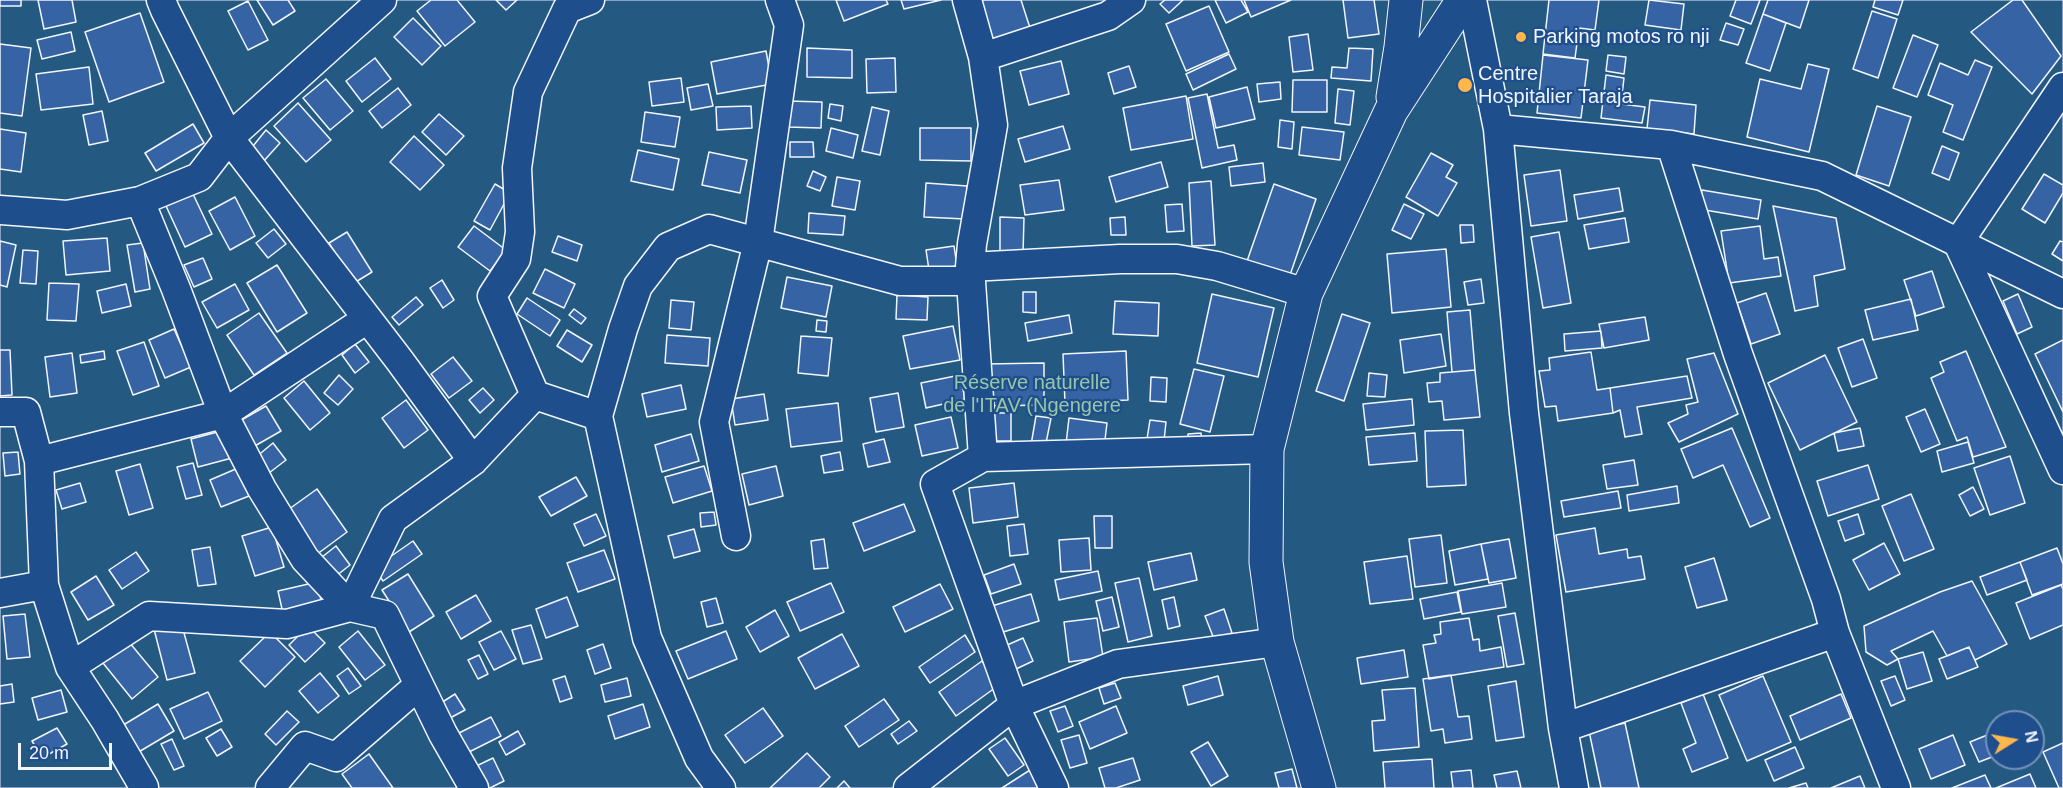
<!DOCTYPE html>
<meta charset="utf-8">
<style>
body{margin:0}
#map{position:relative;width:2063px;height:788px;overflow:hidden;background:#1f4e8c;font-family:Arial,sans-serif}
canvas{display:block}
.north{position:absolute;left:1985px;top:710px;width:60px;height:60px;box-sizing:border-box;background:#1f4e8c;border:2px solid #7391ba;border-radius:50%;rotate:79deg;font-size:16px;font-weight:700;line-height:24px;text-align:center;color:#f2f6ff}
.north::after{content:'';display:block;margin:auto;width:21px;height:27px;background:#ffb74d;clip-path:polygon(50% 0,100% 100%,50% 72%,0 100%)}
.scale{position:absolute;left:18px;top:743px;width:94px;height:27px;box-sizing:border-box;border:3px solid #f2f6ff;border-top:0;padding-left:8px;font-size:18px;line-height:21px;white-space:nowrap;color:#f2f6ff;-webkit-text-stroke:4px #1f4e8c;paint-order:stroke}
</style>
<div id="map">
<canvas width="2063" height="788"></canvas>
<div class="north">N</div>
<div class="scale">20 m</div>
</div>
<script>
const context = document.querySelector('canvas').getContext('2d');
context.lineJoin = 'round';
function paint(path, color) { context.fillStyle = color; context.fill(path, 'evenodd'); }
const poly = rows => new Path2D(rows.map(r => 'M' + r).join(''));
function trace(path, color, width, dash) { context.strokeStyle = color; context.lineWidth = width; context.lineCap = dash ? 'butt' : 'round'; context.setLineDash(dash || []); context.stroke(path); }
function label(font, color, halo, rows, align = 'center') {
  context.font = font + ' Arial,sans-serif'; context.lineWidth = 4.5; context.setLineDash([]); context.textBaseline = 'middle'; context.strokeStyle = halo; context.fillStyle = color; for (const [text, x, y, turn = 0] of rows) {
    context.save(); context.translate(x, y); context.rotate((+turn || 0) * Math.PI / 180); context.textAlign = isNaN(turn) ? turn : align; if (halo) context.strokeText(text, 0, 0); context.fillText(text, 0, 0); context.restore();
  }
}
const green = poly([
 [0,0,2063,0,2063,788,0,788,0,0],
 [1997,722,2033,722,2033,758,1997,758,1997,722]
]);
paint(green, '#245a82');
trace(green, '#a8bbd7', 1.5);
const building = poly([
 [0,0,21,0,21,6,0,6,0,0],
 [38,0,72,0,76,22,44,29,38,0],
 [257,0,288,0,295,11,273,25,257,0],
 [431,0,457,0,475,22,445,46,417,11,431,0],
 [496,0,517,0,506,10,496,0],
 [836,0,886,0,888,4,844,21,836,0],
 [901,0,941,0,904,9,901,0],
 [977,0,1021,0,1031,31,991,44,977,0],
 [1165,0,1183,0,1169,13,1160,4,1165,0],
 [1215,0,1241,0,1248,12,1226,23,1215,0],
 [1244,0,1291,0,1251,17,1244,0],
 [1343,0,1374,0,1379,34,1348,38,1343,0],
 [1549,0,1599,0,1595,30,1579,28,1575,58,1543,54,1549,0],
 [1649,0,1684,4,1681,30,1645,25,1649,0],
 [1736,0,1760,0,1751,24,1730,16,1736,0],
 [1768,0,1809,0,1800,28,1763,14,1768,0],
 [1875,0,1903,0,1898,15,1873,7,1875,0],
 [2013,0,2022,0,2061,56,2032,94,1971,32,2013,0],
 [248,1,268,40,248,50,228,11,248,1],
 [1209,6,1229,52,1186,71,1166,24,1209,6],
 [1872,11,1897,19,1878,78,1853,69,1872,11],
 [140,13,164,82,109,102,85,32,140,13],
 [1763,14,1786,23,1770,71,1746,63,1763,14],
 [413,18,441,46,422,65,394,37,413,18],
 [1726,23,1744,29,1738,45,1720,40,1726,23],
 [71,32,75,51,42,59,37,40,71,32],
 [1308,34,1313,70,1293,72,1289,37,1308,34],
 [1913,35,1938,45,1917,97,1893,88,1913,35],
 [0,44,31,48,22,116,0,113,0,44],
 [807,48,852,50,852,78,807,77,807,48],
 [1349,48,1373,49,1371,81,1331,78,1332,67,1347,68,1349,48],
 [766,51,772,84,717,94,711,62,766,51],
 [1229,54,1236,69,1193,90,1186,74,1229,54],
 [1543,55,1588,60,1581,118,1537,113,1543,55],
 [1608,55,1626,57,1624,74,1606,71,1608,55],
 [375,58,391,79,362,102,346,81,375,58],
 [895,58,896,92,867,93,866,59,895,58],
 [1975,60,1992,67,1963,140,1943,132,1953,105,1928,95,1940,63,1968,75,1975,60],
 [1061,61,1069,94,1029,105,1020,71,1061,61],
 [1808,64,1829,69,1809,152,1747,137,1760,79,1801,89,1808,64],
 [1129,66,1136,87,1114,94,1108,73,1129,66],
 [89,67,93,104,41,110,36,74,89,67],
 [1606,75,1624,78,1621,104,1645,107,1642,123,1601,118,1606,75],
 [681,78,684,102,652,106,649,82,681,78],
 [326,79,353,111,330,130,303,98,326,79],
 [1293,80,1327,80,1327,112,1292,112,1293,80],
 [1280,82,1281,99,1259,102,1257,84,1280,82],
 [708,84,713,106,691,110,687,88,708,84],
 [1247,87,1255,119,1216,128,1209,97,1247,87],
 [398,88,411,105,382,128,369,111,398,88],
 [1338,89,1354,91,1350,125,1335,123,1338,89],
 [1207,94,1218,148,1234,145,1237,160,1202,168,1188,98,1207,94],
 [1186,96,1193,139,1131,150,1123,108,1186,96],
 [1650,100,1696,105,1694,134,1647,129,1650,100],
 [788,101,822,102,821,128,787,127,788,101],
 [298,103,331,140,306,162,274,126,298,103],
 [830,104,843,106,841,121,828,118,830,104],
 [751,106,752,128,717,130,716,107,751,106],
 [1877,106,1911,117,1889,186,1856,175,1877,106],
 [872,107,889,111,880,155,862,151,872,107],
 [102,111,108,141,89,145,83,115,102,111],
 [645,112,680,117,675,147,641,142,645,112],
 [439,114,464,136,446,155,422,132,439,114],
 [1280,120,1294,122,1292,149,1278,147,1280,120],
 [193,124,204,143,156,171,145,153,193,124],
 [1063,126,1070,149,1025,162,1018,139,1063,126],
 [1302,127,1344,132,1340,160,1299,155,1302,127],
 [831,128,858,135,853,158,826,151,831,128],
 [920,128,971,128,971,161,920,160,920,128],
 [0,129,26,133,21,172,0,169,0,129],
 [266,130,280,143,262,163,249,151,266,130],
 [414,136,444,165,420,190,390,162,414,136],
 [790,142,813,142,814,157,790,157,790,142],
 [1942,146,1959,153,1949,180,1932,173,1942,146],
 [638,150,679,159,673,190,631,181,638,150],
 [709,152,747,160,740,193,702,185,709,152],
 [1431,153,1453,165,1446,177,1457,183,1438,216,1406,197,1431,153],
 [1161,162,1168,187,1116,202,1109,177,1161,162],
 [1263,163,1265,182,1231,186,1229,167,1263,163],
 [1560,170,1567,221,1531,226,1524,175,1560,170],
 [813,171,826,177,820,191,807,186,813,171],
 [2044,174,2063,185,2063,193,2045,223,2022,209,2044,174],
 [837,177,860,181,855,210,832,206,837,177],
 [1059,180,1064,210,1025,215,1020,185,1059,180],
 [1211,181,1215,245,1192,246,1189,183,1211,181],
 [926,183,967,186,965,219,924,217,926,183],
 [495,184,510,193,490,230,474,221,495,184],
 [1274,184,1316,199,1289,278,1246,264,1274,184],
 [1619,188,1623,211,1578,219,1574,195,1619,188],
 [1702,190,1761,200,1758,219,1699,209,1702,190],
 [193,194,212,234,185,247,166,206,193,194],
 [235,197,255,236,230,250,209,211,235,197],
 [1182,204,1184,231,1167,232,1165,205,1182,204],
 [1404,204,1424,214,1411,239,1392,230,1404,204],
 [1773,206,1836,218,1845,269,1814,276,1818,306,1795,311,1773,206],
 [809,213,845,216,843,235,808,233,809,213],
 [1000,217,1024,218,1023,254,1000,253,1000,217],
 [1125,217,1126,235,1111,235,1110,218,1125,217],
 [1625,218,1629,242,1589,249,1584,225,1625,218],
 [1460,225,1473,225,1474,242,1461,243,1460,225],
 [474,226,506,250,490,271,458,247,474,226],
 [1760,226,1764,259,1778,257,1781,276,1729,283,1721,231,1760,226],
 [274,229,286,244,268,258,256,243,274,229],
 [347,232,372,272,354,283,329,243,347,232],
 [1559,232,1571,303,1543,308,1531,237,1559,232],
 [558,236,582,245,577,261,552,252,558,236],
 [107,238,110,271,66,275,63,241,107,238],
 [0,241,16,245,7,287,0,285,0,241],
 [2060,241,2063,242,2063,261,2052,254,2060,241],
 [143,243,150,289,135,292,127,245,143,243],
 [954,246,957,266,929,270,926,250,954,246],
 [1446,249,1451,307,1392,313,1387,254,1446,249],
 [23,250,38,251,36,284,20,283,23,250],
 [203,258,212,279,194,287,184,265,203,258],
 [277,265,307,313,277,332,247,283,277,265],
 [545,269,575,284,564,308,533,293,545,269],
 [1932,271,1944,307,1916,316,1904,280,1932,271],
 [787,277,832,286,826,317,781,308,787,277],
 [1481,279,1484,303,1468,305,1464,282,1481,279],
 [442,280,454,300,443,308,430,288,442,280],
 [49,283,79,284,76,321,47,320,49,283],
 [126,284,131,306,102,313,97,291,126,284],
 [235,284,249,310,217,328,202,302,235,284],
 [1023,292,1036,292,1036,313,1023,312,1023,292],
 [1766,293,1780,334,1751,344,1737,303,1766,293],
 [1212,294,1274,308,1258,377,1197,363,1212,294],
 [2018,294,2032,327,2017,334,2003,301,2018,294],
 [897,295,928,297,927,320,896,319,897,295],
 [416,297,423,305,399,325,392,317,416,297],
 [527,298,560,320,550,336,517,314,527,298],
 [1911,299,1918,330,1873,340,1865,310,1911,299],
 [671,300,694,302,691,330,669,328,671,300],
 [1115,301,1159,303,1158,336,1113,334,1115,301],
 [574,309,586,318,581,324,569,315,574,309],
 [1470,310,1475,370,1452,372,1447,312,1470,310],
 [259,313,287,353,254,375,227,335,259,313],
 [1342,314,1370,323,1344,401,1316,391,1342,314],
 [1069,315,1072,333,1028,341,1025,323,1069,315],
 [1645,317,1649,340,1604,348,1599,324,1645,317],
 [817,320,827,321,826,332,816,331,817,320],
 [953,326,960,360,910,369,903,336,953,326],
 [174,329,191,367,165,378,149,340,174,329],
 [567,330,592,345,582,362,557,346,567,330],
 [1601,331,1602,348,1565,351,1564,334,1601,331],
 [1441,334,1446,366,1404,373,1400,340,1441,334],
 [667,335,710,338,708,366,665,363,667,335],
 [801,336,832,338,828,376,798,373,801,336],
 [1863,339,1877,378,1852,387,1838,348,1863,339],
 [2063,340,2063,412,2035,354,2063,340],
 [144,342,159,386,133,395,117,351,144,342],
 [355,344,369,362,355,373,342,355,355,344],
 [0,350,10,350,12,395,0,396,0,350],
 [104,351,105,359,81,363,80,355,104,351],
 [1126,351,1128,400,1065,403,1063,354,1126,351],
 [1966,351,2006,447,1973,457,1967,437,1957,441,1931,378,1944,372,1940,362,1966,351],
 [1591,352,1597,390,1610,388,1613,413,1558,421,1556,406,1545,407,1539,371,1550,370,1549,358,1591,352],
 [72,353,77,393,50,397,45,357,72,353],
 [1714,353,1738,414,1679,442,1668,423,1688,414,1686,405,1698,402,1687,359,1714,353],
 [1825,355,1857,422,1800,450,1768,383,1825,355],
 [453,357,472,381,449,398,431,374,453,357],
 [1044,363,1044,405,987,406,986,364,1044,363],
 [1194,369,1224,376,1210,432,1180,424,1194,369],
 [1475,370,1480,417,1444,420,1442,401,1429,402,1427,383,1440,382,1440,373,1475,370],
 [1369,373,1387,375,1385,397,1367,396,1369,373],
 [339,375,353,389,338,405,324,393,339,375],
 [960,375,965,399,926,408,921,383,960,375],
 [1687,376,1692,398,1637,407,1642,434,1625,437,1620,410,1613,413,1610,388,1687,376],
 [1151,377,1167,378,1166,402,1150,401,1151,377],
 [304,381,330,413,310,430,284,398,304,381],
 [681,385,686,409,647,417,642,394,681,385],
 [483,388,494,400,480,413,469,400,483,388],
 [898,393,904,427,876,432,870,398,898,393],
 [764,394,768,420,735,425,731,399,764,394],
 [1412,399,1414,425,1366,430,1363,404,1412,399],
 [406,400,428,430,404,448,382,418,406,400],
 [838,403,842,441,791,447,786,409,838,403],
 [266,406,281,431,253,447,238,422,266,406],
 [1925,409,1940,444,1921,452,1906,417,1925,409],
 [992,413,1011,413,1011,441,992,441,992,413],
 [1036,416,1051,418,1045,448,1031,445,1036,416],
 [951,417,958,448,922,456,915,425,951,417],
 [1069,418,1107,423,1104,448,1066,444,1069,418],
 [1150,420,1166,422,1164,441,1147,439,1150,420],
 [1732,428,1770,518,1750,527,1723,465,1693,478,1681,449,1732,428],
 [1860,428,1864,446,1838,451,1834,433,1860,428],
 [225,430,232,458,198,467,191,439,225,430],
 [1463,430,1466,485,1427,487,1425,431,1463,430],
 [1201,433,1202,442,1188,442,1188,434,1201,433],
 [1415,433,1417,461,1369,465,1366,437,1415,433],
 [691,434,699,461,662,472,655,445,691,434],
 [884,439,890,462,868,467,863,444,884,439],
 [1968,442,1974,463,1942,472,1937,451,1968,442],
 [273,443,286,460,269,473,256,457,273,443],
 [18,452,20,474,5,476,3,453,18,452],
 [840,452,843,470,824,473,821,456,840,452],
 [2010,456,2025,503,1990,515,1974,468,2010,456],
 [1634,460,1638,485,1607,489,1603,465,1634,460],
 [193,463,202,495,186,499,177,467,193,463],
 [140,464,153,508,129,515,116,471,140,464],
 [1868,465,1879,499,1828,516,1817,481,1868,465],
 [704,466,712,491,673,503,665,477,704,466],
 [776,466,783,496,749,505,742,474,776,466],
 [238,468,249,496,221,507,210,480,238,468],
 [576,477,587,496,551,516,539,497,576,477],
 [80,483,86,502,62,509,56,490,80,483],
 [1014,483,1018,517,973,523,969,488,1014,483],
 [1677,486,1679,503,1629,511,1627,495,1677,486],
 [1973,487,1984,509,1970,516,1959,495,1973,487],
 [317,489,347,532,316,555,285,512,317,489],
 [1618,491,1621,508,1564,517,1561,501,1618,491],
 [1911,494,1934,549,1904,561,1882,506,1911,494],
 [904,504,915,531,864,551,853,523,904,504],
 [714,512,716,525,701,527,700,513,714,512],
 [596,514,606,536,584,546,574,524,596,514],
 [1858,514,1864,534,1845,541,1838,521,1858,514],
 [1094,516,1112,516,1112,548,1095,548,1094,516],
 [1024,524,1028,554,1010,556,1007,526,1024,524],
 [272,527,284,567,255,576,242,536,272,527],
 [1595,528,1599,554,1627,549,1628,558,1641,556,1645,579,1566,592,1556,535,1595,528],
 [694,529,700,551,674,558,668,536,694,529],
 [1441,535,1447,583,1415,587,1409,539,1441,535],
 [1089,538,1091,570,1061,572,1059,540,1089,538],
 [824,539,828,568,814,569,811,541,824,539],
 [1509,539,1516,578,1489,583,1481,544,1509,539],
 [413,541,422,554,383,581,374,568,413,541],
 [1884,543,1900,574,1869,590,1853,560,1884,543],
 [1481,544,1488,579,1455,585,1449,551,1481,544],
 [336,546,350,565,331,580,317,561,336,546],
 [210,547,216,584,198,586,192,550,210,547],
 [2057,548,2063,564,2063,584,2032,595,2020,562,2057,548],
 [604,550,615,579,578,592,567,563,604,550],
 [136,552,149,571,122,589,109,570,136,552],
 [1191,553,1197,580,1154,590,1148,562,1191,553],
 [1407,556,1413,599,1370,604,1364,562,1407,556],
 [1714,558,1727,600,1697,608,1685,567,1714,558],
 [2020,562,2027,580,1987,595,1980,577,2020,562],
 [1014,564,1021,584,991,594,984,575,1014,564],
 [1098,571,1102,591,1059,600,1055,580,1098,571],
 [408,574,434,616,409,632,382,590,408,574],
 [96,576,114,605,88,620,71,592,96,576],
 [1139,578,1152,636,1128,642,1115,583,1139,578],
 [1972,581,2007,644,1975,660,1969,647,1947,656,1933,631,1891,651,1898,659,1887,665,1866,652,1864,626,1940,592,1972,581],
 [317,582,323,609,284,618,278,591,317,582],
 [831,583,844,612,800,631,787,602,831,583],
 [1502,583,1506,607,1462,614,1458,591,1502,583],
 [940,584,953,609,905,632,893,607,940,584],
 [2061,585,2063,589,2063,625,2030,639,2016,603,2061,585],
 [1457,592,1461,612,1424,619,1420,599,1457,592],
 [1031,594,1039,621,1000,633,992,606,1031,594],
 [476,595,491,621,461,639,446,612,476,595],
 [567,597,578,626,546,638,536,609,567,597],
 [1112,597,1119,627,1103,631,1096,601,1112,597],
 [1174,597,1180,626,1168,629,1162,600,1174,597],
 [716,598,723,623,707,627,701,602,716,598],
 [1224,609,1232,633,1214,639,1205,616,1224,609],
 [775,610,789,636,760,652,746,627,775,610],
 [1515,613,1524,664,1507,667,1498,616,1515,613],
 [25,614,30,657,7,659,3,616,25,614],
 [1097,618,1103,657,1069,662,1064,622,1097,618],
 [1469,618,1473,640,1479,639,1480,651,1501,647,1504,667,1429,679,1423,645,1436,643,1434,635,1441,634,1440,622,1469,618],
 [181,622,195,673,167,680,154,629,181,622],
 [531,625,542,659,523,664,512,630,531,625],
 [308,626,325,643,305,662,289,645,308,626],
 [358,631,385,665,365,680,339,647,358,631],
 [501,631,516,659,494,670,479,642,501,631],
 [726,631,737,659,688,679,676,651,726,631],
 [270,632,295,657,265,687,240,661,270,632],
 [842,634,859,666,815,689,798,658,842,634],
 [965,635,975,652,930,683,919,667,965,635],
 [1023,638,1033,661,1016,669,1005,646,1023,638],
 [129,642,158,677,132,699,103,663,129,642],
 [603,644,611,668,595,674,587,650,603,644],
 [1969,647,1978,667,1947,679,1939,659,1969,647],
 [1404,650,1408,677,1361,684,1357,658,1404,650],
 [1923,652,1932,681,1907,689,1898,659,1923,652],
 [479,655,488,674,478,679,468,660,479,655],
 [982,661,999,685,956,716,939,692,982,661],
 [348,668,361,686,349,694,337,676,348,668],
 [320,673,339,696,318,713,299,691,320,673],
 [1451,675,1458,717,1469,716,1472,739,1445,743,1443,729,1431,731,1423,679,1451,675],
 [565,676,572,698,560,702,553,680,565,676],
 [1218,676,1223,695,1188,705,1183,686,1218,676],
 [1763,676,1791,742,1747,761,1719,695,1763,676],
 [1895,676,1905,700,1891,706,1881,681,1895,676],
 [627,678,631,696,605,702,601,685,627,678],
 [1516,681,1524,737,1496,741,1488,686,1516,681],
 [1115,683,1121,698,1104,704,1099,688,1115,683],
 [12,684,14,702,0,704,0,686,12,684],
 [1415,688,1419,747,1374,751,1372,721,1385,720,1382,690,1415,688],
 [61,690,67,712,38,720,32,698,61,690],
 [208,692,222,721,184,739,170,709,208,692],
 [455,694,465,710,450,718,441,703,455,694],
 [1703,694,1728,758,1692,772,1683,749,1696,743,1681,703,1703,694],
 [1841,694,1851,718,1800,740,1790,716,1841,694],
 [884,699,899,720,859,747,845,726,884,699],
 [158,704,174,731,137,753,120,727,158,704],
 [643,704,650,727,615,739,608,716,643,704],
 [1065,706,1073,726,1058,732,1050,711,1065,706],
 [1116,706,1127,733,1090,749,1079,722,1116,706],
 [763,708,783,736,745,763,725,735,763,708],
 [287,711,299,722,276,745,265,734,287,711],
 [491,717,501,736,467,753,457,734,491,717],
 [909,721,917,731,898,744,891,734,909,721],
 [1625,723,1639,788,1601,788,1589,731,1625,723],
 [57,728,67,744,42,758,32,741,57,728],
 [221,729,232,747,217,756,206,738,221,729],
 [518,731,525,744,506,755,499,742,518,731],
 [1997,731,1997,755,1979,762,1970,742,1997,731],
 [1079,735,1087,763,1070,768,1061,740,1079,735],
 [1953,735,1965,765,1931,779,1919,749,1953,735],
 [1005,738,1024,765,1008,776,989,749,1005,738],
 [172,739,184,766,174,770,161,744,172,739],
 [1208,742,1228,776,1211,786,1191,752,1208,742],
 [2063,743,2063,788,2059,788,2043,752,2063,743],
 [1795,747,1804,768,1774,781,1765,760,1795,747],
 [807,753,830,777,819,788,770,788,807,753],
 [369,754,393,788,352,788,342,774,369,754],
 [493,758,504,781,490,788,476,788,468,770,493,758],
 [1133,758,1140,780,1116,788,1105,788,1099,768,1133,758],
 [1432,759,1434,788,1385,788,1383,762,1432,759],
 [1292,769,1297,788,1279,788,1275,773,1292,769],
 [1030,770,1041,788,1002,788,1030,770],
 [1471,770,1473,788,1453,788,1451,772,1471,770],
 [1517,771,1521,788,1497,788,1494,775,1517,771],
 [2030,774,2036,788,1996,788,2030,774],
 [1985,775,1991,788,1952,788,1985,775],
 [1860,776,1865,788,1831,788,1860,776],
 [844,781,850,788,837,788,844,781],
 [1806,783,1808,788,1789,788,1806,783]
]);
paint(building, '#3563a3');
trace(building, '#f2f6ff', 1.5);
const minor = poly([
 [161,0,165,10,229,138,400,361,473,461],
 [590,0,567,9,528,92,517,168,520,232,516,259,492,296,535,395,598,416],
 [967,0,983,57,993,125,972,244,970,267,983,457],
 [1472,0,1498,129,1524,413,1563,728,1574,788],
 [983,57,1108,16,1131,0],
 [2063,87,1958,243,2063,470],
 [1498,129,1671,145,1822,176,2063,294],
 [1671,145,1738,354,1826,599,1835,633,1896,788],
 [140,201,176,289,223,414,262,489,305,559,350,607],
 [0,210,67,215,140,201,199,177,229,138,382,0],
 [970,267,1120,259,1177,259,1217,266,1306,293],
 [0,412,26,412,39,461,44,585,70,667,105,720,144,787],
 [39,461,223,414,367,319],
 [736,536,714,422,758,242,789,25,780,0],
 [0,593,44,585],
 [350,607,393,519,473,461,535,395],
 [70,667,149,616,287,624,350,607,385,615,443,734,474,788],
 [1563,728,1835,633],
 [270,788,305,746,336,757,419,685],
 [721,788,699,758,647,638,598,416,623,329,638,286,668,247,709,229,900,281,971,281],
 [908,788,1014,705,1118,664,1277,642],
 [1054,788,1014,705,935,484,983,457,1267,449]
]);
const secondary = poly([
 [1393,97,1401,47,1406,0],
 [1319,788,1277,642,1266,562,1267,449,1306,293,1391,111,1463,0]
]);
trace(minor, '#f2f6ff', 31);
trace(secondary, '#f2f6ff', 35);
trace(minor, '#1f4e8c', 28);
trace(secondary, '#1f4e8c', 33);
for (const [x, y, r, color] of [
 [1521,37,6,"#ffb74d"],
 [1465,85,8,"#ffb74d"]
]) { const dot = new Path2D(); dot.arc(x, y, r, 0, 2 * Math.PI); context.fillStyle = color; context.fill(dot); trace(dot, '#1f4e8c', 2); }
label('20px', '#f2f6ff', '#1f4e8c', [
 ["Parking motos ro nji",1533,37],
 ["Centre",1478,74],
 ["Hospitalier Taraja",1478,97]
], 'left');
label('20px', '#97c8a6', '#1f4e8c', [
 ["Réserve naturelle",1032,383],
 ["de l'ITAV (Ngengere",1032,406]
]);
</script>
